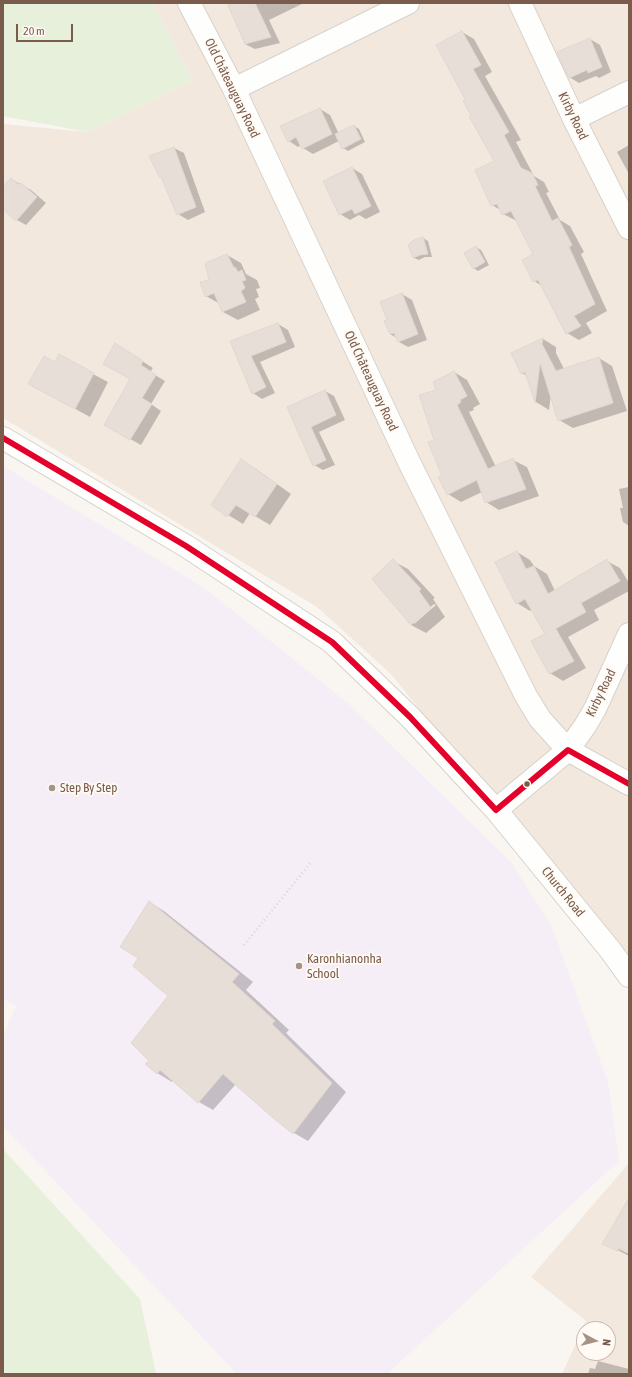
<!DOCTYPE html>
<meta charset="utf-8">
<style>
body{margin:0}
#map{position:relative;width:632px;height:1377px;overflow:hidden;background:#f9f5f0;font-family:"Asap Condensed",sans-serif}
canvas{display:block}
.frame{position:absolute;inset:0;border:4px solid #7a5c4d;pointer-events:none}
.north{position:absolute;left:576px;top:1321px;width:40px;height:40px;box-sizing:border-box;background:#fffaf3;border:1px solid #cabbb1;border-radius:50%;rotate:97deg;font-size:11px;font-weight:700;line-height:16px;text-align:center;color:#7a5c4d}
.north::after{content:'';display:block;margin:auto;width:14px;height:18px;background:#a69286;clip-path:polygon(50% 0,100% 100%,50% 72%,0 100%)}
.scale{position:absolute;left:16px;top:24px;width:57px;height:18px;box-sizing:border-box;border:2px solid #7a5c4d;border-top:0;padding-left:5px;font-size:12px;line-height:14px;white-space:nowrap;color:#7a5c4d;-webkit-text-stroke:3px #fffaf3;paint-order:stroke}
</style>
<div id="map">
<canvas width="632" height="1377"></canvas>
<div class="frame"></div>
<div class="north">N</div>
<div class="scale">20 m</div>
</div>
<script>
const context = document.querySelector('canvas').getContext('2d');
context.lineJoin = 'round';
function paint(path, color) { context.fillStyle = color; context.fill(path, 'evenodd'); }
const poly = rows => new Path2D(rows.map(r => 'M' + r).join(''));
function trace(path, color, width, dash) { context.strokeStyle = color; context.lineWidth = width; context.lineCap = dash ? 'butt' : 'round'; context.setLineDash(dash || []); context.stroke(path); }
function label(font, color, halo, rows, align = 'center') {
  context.font = font + ' "Asap Condensed",sans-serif'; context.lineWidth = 3.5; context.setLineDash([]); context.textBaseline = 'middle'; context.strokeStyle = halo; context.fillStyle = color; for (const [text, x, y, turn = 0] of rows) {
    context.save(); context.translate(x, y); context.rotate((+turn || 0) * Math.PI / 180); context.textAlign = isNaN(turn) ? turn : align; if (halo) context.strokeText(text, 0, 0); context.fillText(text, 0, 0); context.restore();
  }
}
paint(poly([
 [152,3,629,3,629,973,392,675,317,607,3,418,3,124,87,132,192,80],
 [629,1163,629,1374,562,1374,586,1321,531,1277],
 [584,1329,608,1329,608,1353,584,1353]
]), '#f2e8de');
paint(poly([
 [3,466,185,576,212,594,349,704,512,863,552,927,608,1082,619,1161,387,1374,237,1374,3,1126,3,1037,16,1006,3,999]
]), '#f6eef6');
paint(poly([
 [3,3,152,3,192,80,87,132,3,116],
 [3,1149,140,1299,156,1374,3,1374]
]), '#e7f0db');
paint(poly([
 [229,3,304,3,269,20,280,43,255,49,245,44],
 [462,32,474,39,492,72,485,76,521,140,516,142,534,176,544,182,549,192,546,193,560,220,570,226,584,252,581,254,607,311,586,323,592,333,579,340,567,333,542,286,534,281,534,255,517,221,503,214,502,211,492,205,495,161,473,116,467,99],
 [590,39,600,45,611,72,599,78,596,76,579,83,569,77],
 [320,109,330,115,339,134,354,126,359,129,365,142,348,151,343,148,339,141,313,154,303,148,301,145,298,147,289,141],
 [629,145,629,174,617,152],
 [174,148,184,153,205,212,188,220,178,214,162,178,161,177,151,157],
 [352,168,362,174,380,212,366,219,359,215,350,220,340,214],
 [11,179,31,190,46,203,26,225,17,220,3,207,3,188],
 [423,238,428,241,432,257,425,257,419,260,414,258,409,245],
 [476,247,481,250,489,265,478,271,473,268],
 [227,255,241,263,246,274,257,280,260,288,256,289,259,297,255,299,260,310,238,320,223,312,220,304,206,296,210,280],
 [402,294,412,300,427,340,408,347,399,342,397,338,390,334,388,320],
 [278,324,288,330,295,347,260,362,275,393,262,399,253,393,232,342],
 [543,339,556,347,556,353,564,369,599,358,612,366,627,411,573,428,559,420,551,394,549,410,536,402,527,376,522,373,513,354],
 [125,350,153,368,150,372,165,381,151,404,161,411,141,445,105,425,131,379],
 [59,356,108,382,90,417,44,392],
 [454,372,467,380,480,404,473,408,474,410,469,412,496,467,513,460,527,467,539,496,499,510,486,502,482,492,461,502,448,494,435,440,437,390],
 [325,391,334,396,345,420,319,432,335,465,323,470,314,465,288,407],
 [241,461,256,469,291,494,270,525,250,513,243,524,212,505],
 [629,487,629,526,623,522,620,508,623,508,619,489],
 [517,552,530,560,534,566,547,574,555,591,607,561,620,568,629,583,629,591,594,610,599,620,568,637,586,668,563,681,550,673,532,641,547,635,532,610,530,611,517,603],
 [393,561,408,569,435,598,433,599,445,617,426,633,411,625,374,579],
 [434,604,436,605,414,624,414,621],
 [149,902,164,911,253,982,246,990,289,1030,286,1033,346,1092,308,1141,294,1133,273,1116,236,1084,213,1110,199,1102,173,1080,172,1082,157,1073,150,1060,169,996,140,958],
 [629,1200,629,1251,619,1247,619,1249,629,1254,629,1256,604,1243],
 [598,1361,629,1369,629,1374,588,1374,590,1368,595,1369]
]), '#0003');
const building = poly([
 [227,3,255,3,271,37,245,44,227,3],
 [462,31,481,65,473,69,509,132,504,135,521,168,532,173,538,185,535,186,552,221,558,218,572,245,569,247,595,304,574,316,581,326,566,334,538,280,533,282,522,260,533,254,511,211,502,215,497,204,491,206,475,170,494,161,469,116,471,115,463,101,465,99,436,45,462,31],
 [590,38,602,67,588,73,587,70,569,78,557,52,590,38],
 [320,108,332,134,302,149,296,137,288,142,280,126,320,108],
 [354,125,361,139,342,149,335,134,354,125],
 [174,147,196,207,177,215,161,177,160,178,149,156,174,147],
 [352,167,371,206,355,214,352,209,339,215,323,181,352,167],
 [11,178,19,185,21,183,37,197,16,221,3,209,3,186,11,178],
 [423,237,428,254,420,255,413,258,408,245,414,240,423,237],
 [476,246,485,262,473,269,464,253,476,246],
 [227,254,234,268,235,267,238,272,242,270,246,280,242,281,245,288,241,291,246,302,222,312,214,293,205,297,200,282,209,280,205,263,227,254],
 [402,293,418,334,398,342,394,333,390,334,384,321,387,320,380,302,402,293],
 [278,323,286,342,251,356,266,387,252,394,230,341,278,323],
 [543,338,542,344,556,371,599,357,613,403,558,421,540,363,535,403,525,372,521,374,511,353,543,338],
 [115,343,143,361,141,365,156,375,142,398,152,404,130,440,104,425,130,379,103,364,115,343],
 [59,354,94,373,75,409,28,384,44,356,55,362,59,354],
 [454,371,467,396,460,400,461,402,457,405,488,469,513,458,526,489,485,503,477,480,447,495,438,477,442,476,428,442,434,440,419,395,436,390,433,382,454,371],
 [325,390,336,415,311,427,326,460,313,466,287,407,325,390],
 [241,459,277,484,255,517,236,505,227,517,211,505,241,459],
 [517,551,526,569,534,566,548,594,607,559,620,581,581,603,586,612,555,629,556,629,574,661,549,674,531,641,545,634,525,599,516,604,495,562,517,551],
 [393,559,421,589,419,591,431,608,411,625,372,579,393,559],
 [149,901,239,974,232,982,275,1021,272,1024,332,1083,293,1134,272,1117,223,1074,198,1103,160,1070,157,1074,145,1064,149,1061,131,1043,168,996,133,966,138,958,120,947,149,901],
 [629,1198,629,1253,619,1248,618,1251,602,1244,629,1198]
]);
paint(building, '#e6ded7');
trace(building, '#e2d8d2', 1);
const minor = poly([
 [520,3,574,119,629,228],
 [234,89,408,3],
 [574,119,629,92],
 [568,750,585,726,595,709,629,634]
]);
const tertiary = poly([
 [189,3,234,89,410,464,526,696,540,719,568,750,629,784],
 [3,438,186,546,332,642,410,717,496,810,611,951,629,976],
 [496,810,568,750]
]);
trace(minor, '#d7d1cb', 24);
trace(tertiary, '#d7d1cb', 24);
trace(poly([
 [244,945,312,861]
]), '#dcd5d0', 2.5, [1, 3]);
trace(minor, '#fefefd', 22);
trace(tertiary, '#fefefd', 22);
trace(poly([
 [3,438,186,546,332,642,410,717,496,810,568,750,629,784]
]), '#e4002b', 6);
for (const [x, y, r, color] of [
 [527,784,3.5,"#7a5c4d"],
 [52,788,4,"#a69286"],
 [299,966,4,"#a69286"]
]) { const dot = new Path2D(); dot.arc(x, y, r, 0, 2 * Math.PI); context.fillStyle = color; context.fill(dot); trace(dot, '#fffaf3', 1.5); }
label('13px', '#7a5c4d', '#fffaf3', [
 ["Old Châteauguay Road",232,88,64],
 ["Kirby Road",573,116,64],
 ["Old Châteauguay Road",371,381,65],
 ["Kirby Road",601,693,-64],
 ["Church Road",563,892,51]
]);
label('13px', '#7a5c4d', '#fffaf3', [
 ["Step By Step",60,788],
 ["Karonhianonha",307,959],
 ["School",307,974]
], 'left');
</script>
